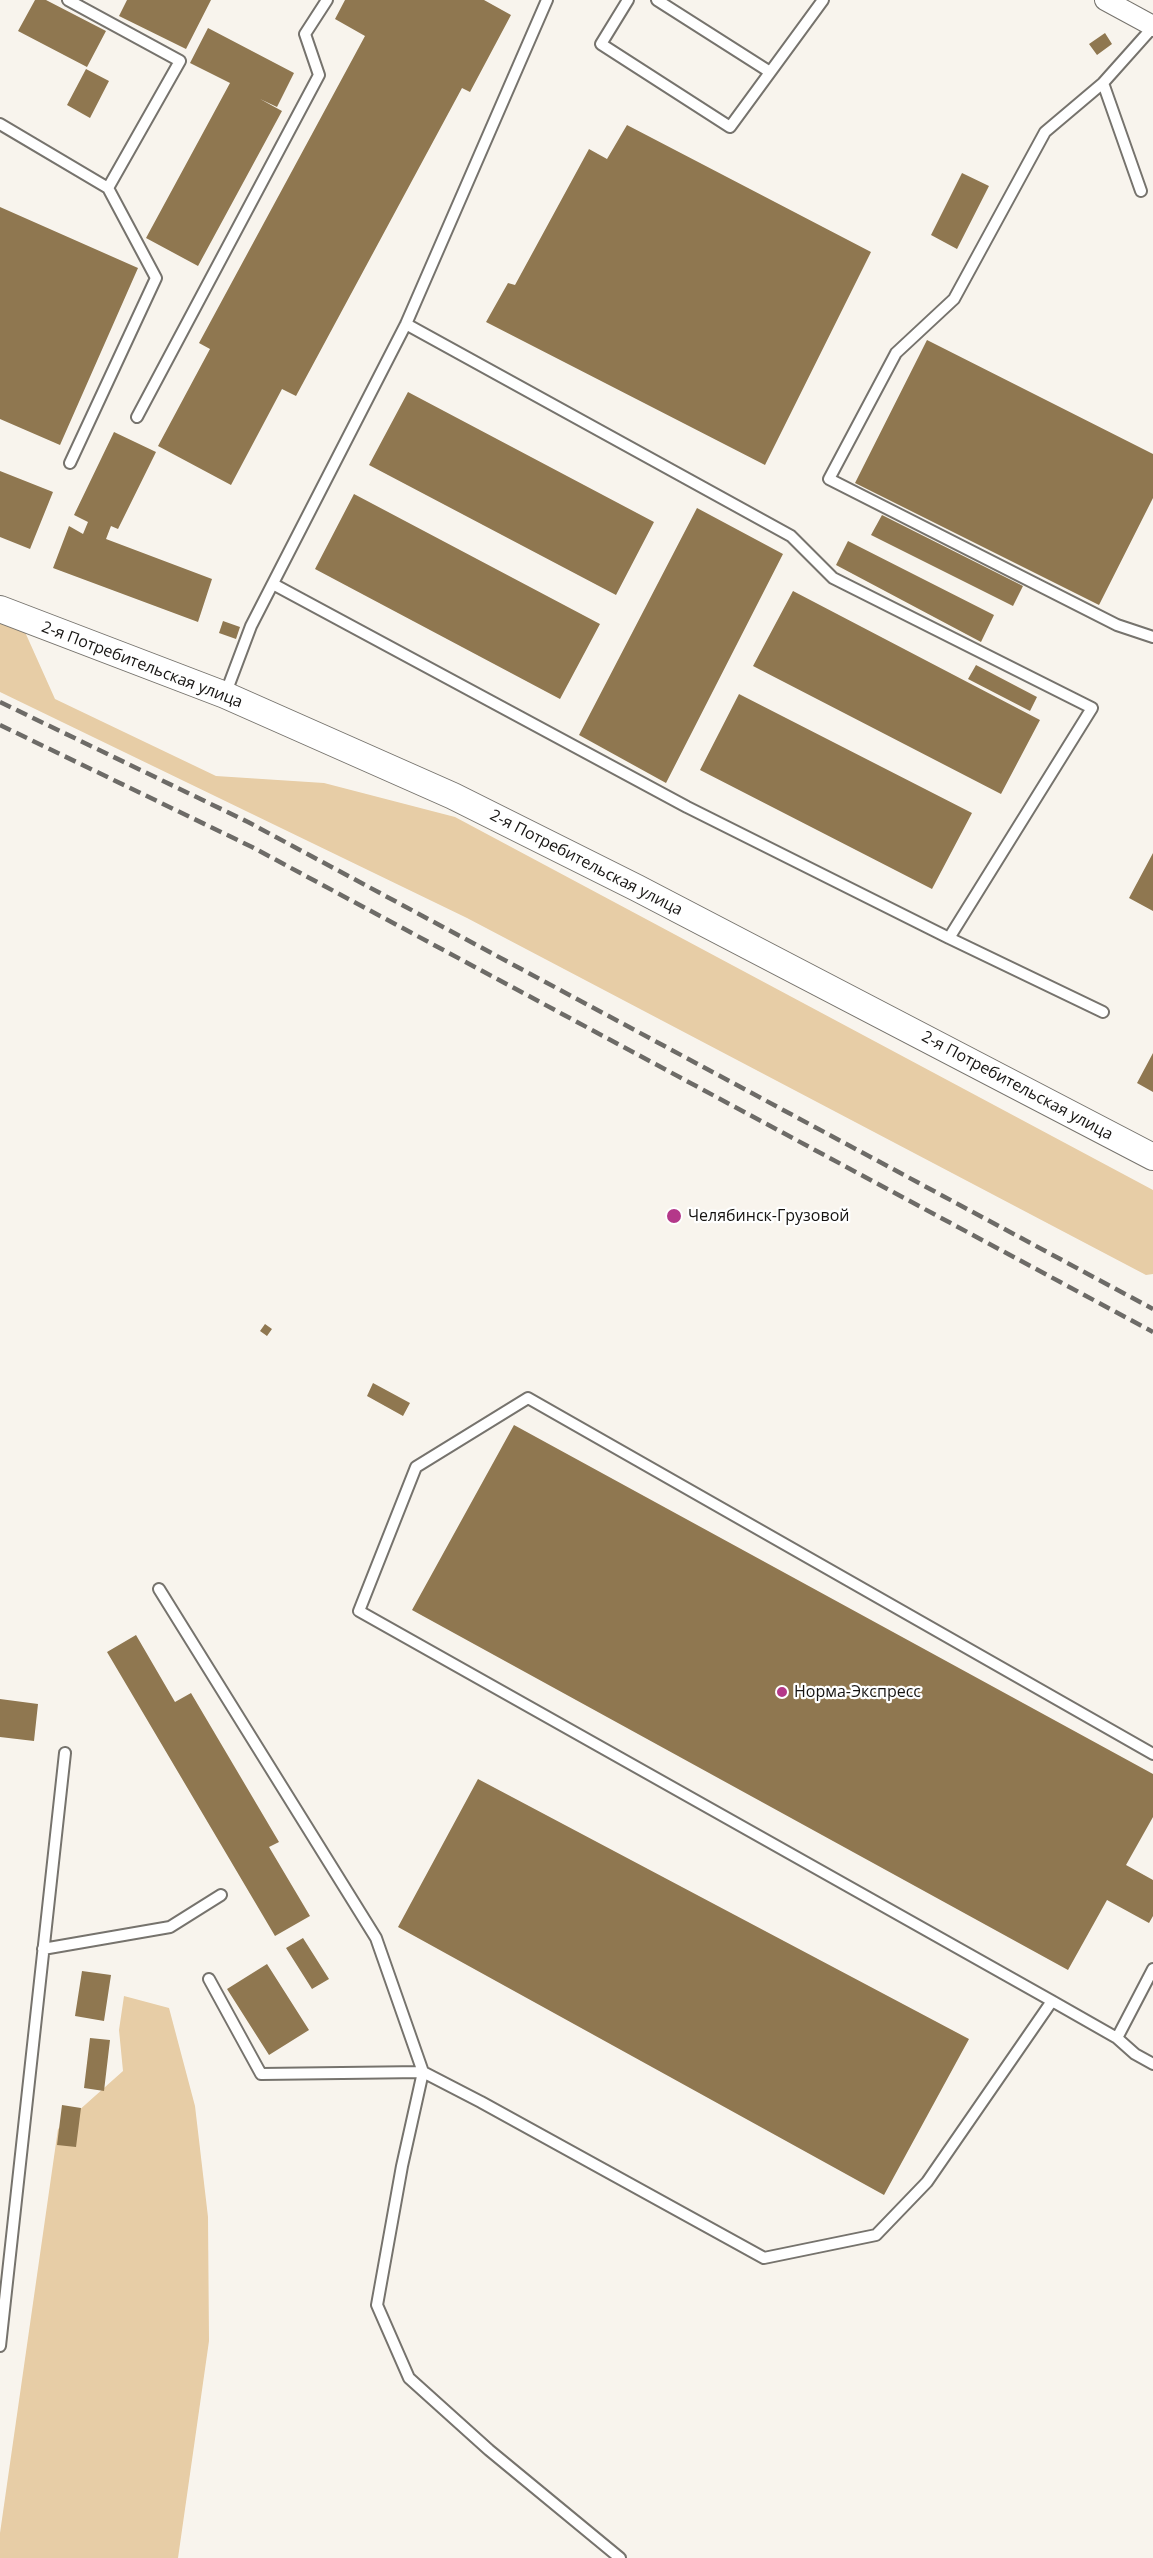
<!DOCTYPE html>
<meta charset="utf-8">
<style>
body{margin:0}
canvas{display:block;background:#f8f4ed}
</style>
<canvas width="1153" height="2558"></canvas>
<script>
const context = document.querySelector('canvas').getContext('2d');
context.lineJoin = 'round';
function paint(path, color) { context.fillStyle = color; context.fill(path, 'evenodd'); }
const poly = rows => new Path2D(rows.map(r => 'M' + r).join(''));
function trace(path, color, width, dash) { context.strokeStyle = color; context.lineWidth = width; context.lineCap = dash ? 'butt' : 'round'; context.setLineDash(dash || []); context.stroke(path); }
function label(font, color, halo, rows, align = 'center') {
  context.font = font + ' "Open Sans",sans-serif'; context.lineWidth = 4.5; context.setLineDash([]); context.textBaseline = 'middle'; context.strokeStyle = halo; context.fillStyle = color; for (const [text, x, y, turn = 0] of rows) {
    context.save(); context.translate(x, y); context.rotate((+turn || 0) * Math.PI / 180); context.textAlign = isNaN(turn) ? turn : align; if (halo) context.strokeText(text, 0, 0); context.fillText(text, 0, 0); context.restore();
  }
}
paint(poly([
 [0,623,25,632,55,699,216,776,324,783,455,817,1153,1190,1153,1274,1146,1275,467,918,0,692],
 [124,1996,169,2008,195,2106,208,2217,209,2341,178,2558,0,2558,0,2533,58,2129,123,2071,119,2030]
]), '#e7cda6');
paint(poly([
 [35,0,46,0,106,31,87,67,18,31],
 [127,0,211,0,186,49,119,16],
 [345,0,484,0,511,15,470,92,462,88,296,396,282,389,231,485,158,446,210,349,199,343,365,36,335,19],
 [208,28,294,73,277,107,260,99,282,111,198,266,146,238,230,83,190,63],
 [1105,33,1112,44,1097,55,1089,44],
 [86,69,109,81,90,118,67,105],
 [627,125,871,252,765,465,486,322,508,283,515,285,589,149,607,159],
 [962,173,989,186,957,249,931,235],
 [0,207,138,268,60,445,0,419],
 [927,340,1153,454,1153,498,1099,605,855,483],
 [408,392,654,522,616,595,369,465],
 [114,432,156,452,118,529,111,526,106,539,212,579,198,622,53,568,69,526,83,534,88,522,74,515],
 [0,471,53,492,30,549,0,537],
 [354,494,600,624,560,699,315,569],
 [697,508,783,554,666,783,579,735],
 [882,515,1023,586,1013,606,871,535],
 [848,541,994,615,981,642,836,565],
 [793,591,1040,720,1001,794,753,666],
 [223,621,240,627,236,639,219,633],
 [976,665,1037,697,1030,711,968,679],
 [739,694,972,813,932,889,700,770],
 [1153,853,1153,911,1129,898],
 [1153,1053,1153,1092,1137,1083],
 [265,1324,272,1329,267,1336,260,1331],
 [373,1383,410,1403,403,1416,367,1396],
 [514,1425,1153,1774,1153,1817,1126,1865,1153,1880,1153,1916,1149,1923,1107,1900,1068,1970,412,1610],
 [136,1635,175,1702,191,1693,279,1842,269,1847,310,1916,275,1936,107,1652],
 [0,1699,38,1704,34,1741,0,1737],
 [478,1779,969,2039,884,2195,398,1927],
 [303,1938,329,1979,312,1989,286,1948],
 [267,1964,309,2030,269,2055,227,1989],
 [82,1971,111,1975,104,2021,75,2016],
 [90,2038,110,2040,104,2091,84,2088],
 [62,2105,81,2108,76,2147,57,2145]
]), '#8f7750');
const service = poly([
 [68,0,180,61,108,188],
 [628,0,601,44,730,127,823,0],
 [657,0,770,72],
 [1153,27,1103,83,1045,132,954,299,896,353,829,479,1117,625,1153,637],
 [1103,83,1141,191],
 [0,124,108,188,156,278,70,463],
 [137,417,319,75,305,34,327,0],
 [273,584,687,807,949,938,1092,708,833,578,791,536,406,324],
 [225,695,251,626,406,324,547,0],
 [949,938,1103,1012],
 [159,1589,376,1938,423,2072,261,2074,209,1979],
 [1153,1754,528,1398,416,1467,359,1611,1052,2001,1117,2038,1135,2054,1153,2064],
 [43,1949,170,1927,221,1895],
 [1117,2038,1153,1969],
 [0,2346,65,1753],
 [620,2558,489,2450,409,2378,377,2305,402,2166,423,2072,481,2102,764,2258,876,2235,927,2182,1052,2001]
]);
const minor = poly([
 [1105,0,1153,26]
]);
const tertiary = poly([
 [0,609,225,695,453,796,637,888,1153,1157]
]);
trace(service, '#76736d', 14);
trace(minor, '#76736d', 22);
trace(tertiary, '#76736d', 28);
trace(service, '#fff', 10);
trace(minor, '#fff', 20);
trace(tertiary, '#fff', 26);
trace(poly([
 [0,702,248,822,1153,1309],
 [0,725,252,847,1153,1332]
]), '#6d6b67', 4.5, [12, 6]);
for (const [x, y, r, color] of [
 [674,1216,8,"#b43889"],
 [782,1692,6,"#b43889"]
]) { const dot = new Path2D(); dot.arc(x, y, r, 0, 2 * Math.PI); context.fillStyle = color; context.fill(dot); trace(dot, '#fff', 2); }
label('16px', '#161412', '#fff', [
 ["2-я Потребительская улица",142,665,21],
 ["2-я Потребительская улица",586,863,27],
 ["2-я Потребительская улица",1017,1086,28]
]);
label('16px', '#161412', '#fff', [
 ["Челябинск-Грузовой",688,1216],
 ["Норма-Экспресс",794,1692]
], 'left');
</script>
